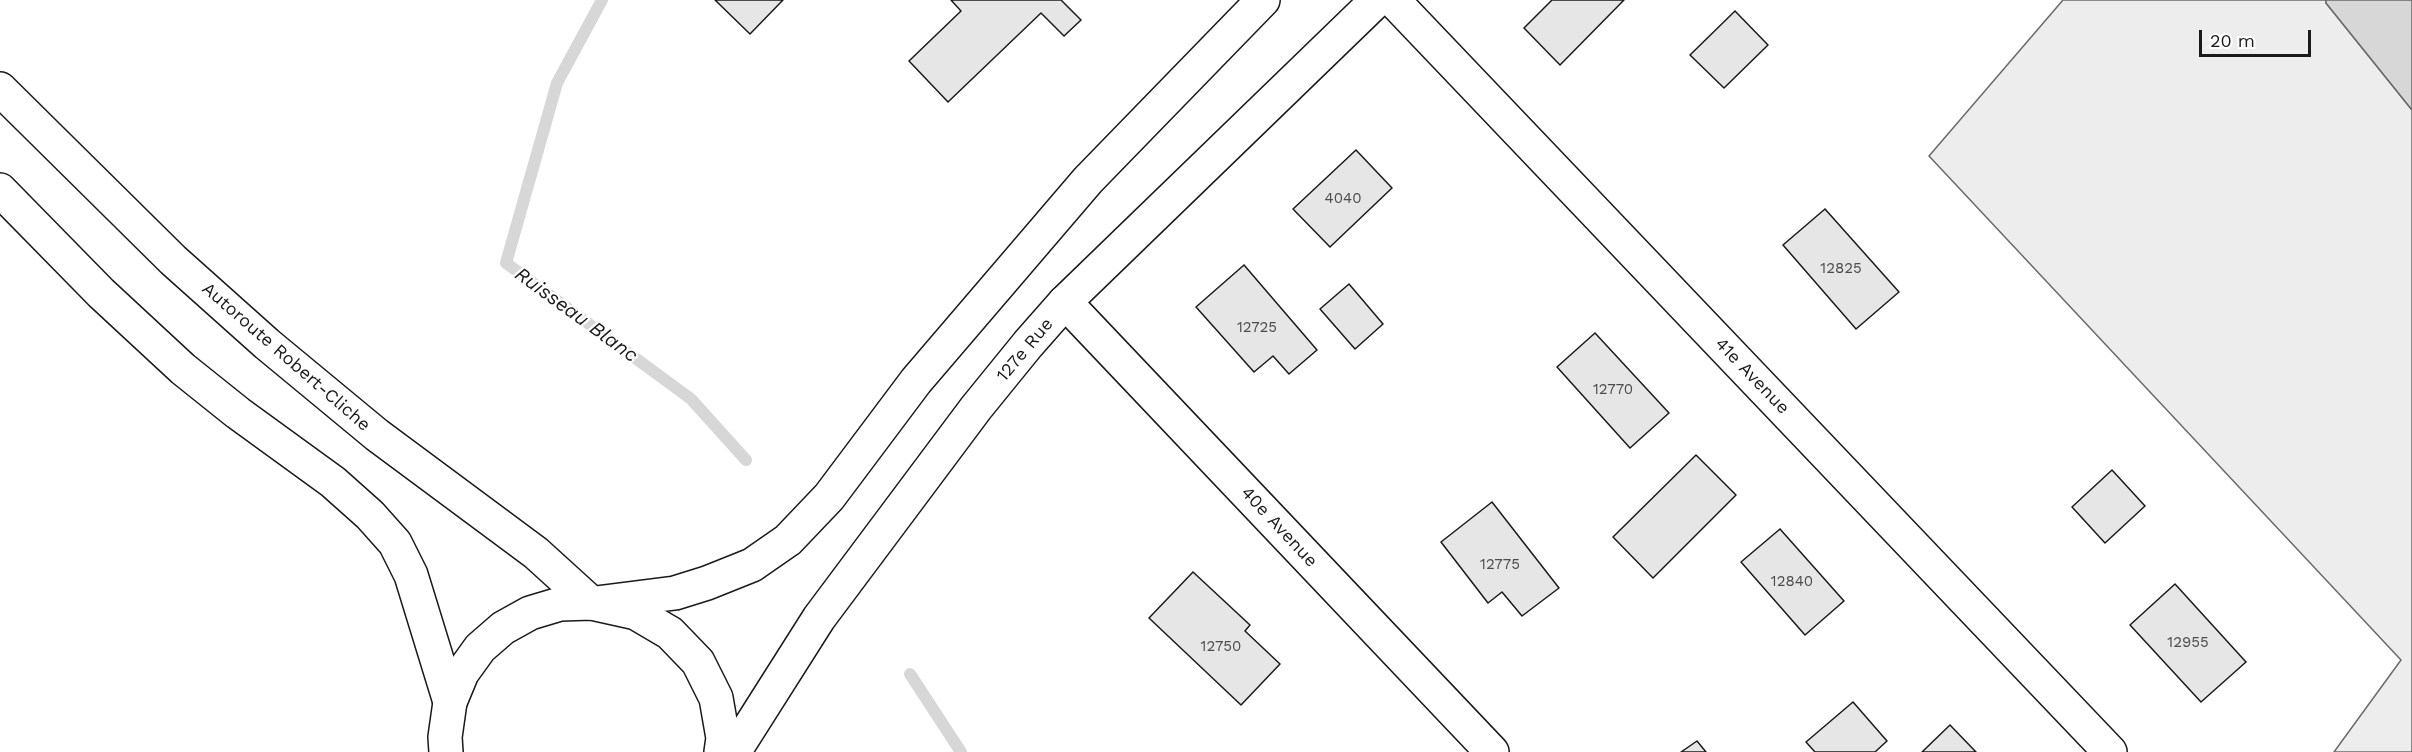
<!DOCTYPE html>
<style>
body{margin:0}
#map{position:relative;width:2412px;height:752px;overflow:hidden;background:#fff;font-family:"Work Sans",sans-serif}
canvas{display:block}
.scale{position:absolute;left:2199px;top:30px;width:112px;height:27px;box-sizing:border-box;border:3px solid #1a1a1a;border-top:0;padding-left:8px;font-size:18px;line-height:21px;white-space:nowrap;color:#1a1a1a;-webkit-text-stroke:4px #fff;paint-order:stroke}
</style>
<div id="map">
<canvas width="2412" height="752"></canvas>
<div class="scale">20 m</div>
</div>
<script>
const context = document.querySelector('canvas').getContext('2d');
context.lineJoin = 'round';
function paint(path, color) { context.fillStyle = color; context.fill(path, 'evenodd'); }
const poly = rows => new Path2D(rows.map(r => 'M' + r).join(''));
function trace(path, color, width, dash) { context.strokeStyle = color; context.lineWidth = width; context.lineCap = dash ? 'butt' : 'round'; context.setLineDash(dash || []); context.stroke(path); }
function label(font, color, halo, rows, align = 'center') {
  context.font = font + ' "Work Sans",sans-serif'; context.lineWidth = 4.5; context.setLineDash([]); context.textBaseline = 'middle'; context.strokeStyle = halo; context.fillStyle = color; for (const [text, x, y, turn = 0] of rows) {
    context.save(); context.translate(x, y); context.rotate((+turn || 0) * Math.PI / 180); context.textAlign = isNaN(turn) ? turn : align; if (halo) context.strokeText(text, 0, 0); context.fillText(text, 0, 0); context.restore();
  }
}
const built = poly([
 [2063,0,2326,0,2326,3,2412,110,2412,752,2334,752,2401,660,1929,156,2063,0]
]);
paint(built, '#ededed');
trace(built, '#6a6a6a', 1.5);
const water = poly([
 [2326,0,2412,0,2412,110,2326,3,2326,0]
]);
paint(water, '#d7d7d7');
trace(water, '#6a6a6a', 1.5);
trace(poly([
 [602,0,557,83,506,263,691,399,746,460],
 [910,674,961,752]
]), '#d7d7d7', 12);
const building = poly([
 [715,0,783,0,750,34,715,0],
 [951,0,1061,0,1081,20,1064,36,1041,13,948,102,909,61,961,11,951,0],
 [1552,0,1624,0,1560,65,1524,28,1552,0],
 [1735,11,1768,45,1724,88,1690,55,1735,11],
 [1356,150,1392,188,1330,247,1293,209,1356,150],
 [1825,209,1899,292,1856,329,1783,245,1825,209],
 [1244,265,1317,350,1289,374,1273,356,1254,372,1196,307,1244,265],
 [1349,284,1383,324,1355,349,1320,309,1349,284],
 [1595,333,1669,413,1630,448,1557,367,1595,333],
 [1696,455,1736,495,1653,578,1613,537,1696,455],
 [2112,470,2145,506,2105,543,2072,507,2112,470],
 [1492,502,1559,588,1522,616,1502,592,1488,603,1441,542,1492,502],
 [1780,529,1844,601,1805,635,1741,562,1780,529],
 [1193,572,1250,625,1245,631,1280,664,1241,705,1149,618,1193,572],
 [2175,584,2246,662,2201,702,2130,625,2175,584],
 [1853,702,1887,741,1875,752,1815,752,1806,742,1853,702],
 [1950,725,1976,752,1922,752,1950,725],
 [1697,741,1706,752,1681,752,1697,741]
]);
paint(building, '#e6e6e6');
trace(building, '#1a1a1a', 1.5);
const minor = poly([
 [1393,0,2110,752],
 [1065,302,1492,752]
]);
const major = poly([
 [596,603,675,593,707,583,752,565,788,540,829,497,916,381,1088,180,1263,0],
 [446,752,445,737,450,702,462,673,480,648,503,628,530,613,560,604,591,603,636,613,670,633,698,662,716,698,723,738,721,752],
 [734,752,819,618,976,408,1028,344,1065,302,1377,0]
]);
const highway = poly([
 [0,89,173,260,267,344,377,435,536,553,591,603],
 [0,190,101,293,183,369,238,413,333,482,370,515,395,543,411,575,450,702]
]);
trace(minor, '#1a1a1a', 36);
trace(major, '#1a1a1a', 36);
trace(highway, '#1a1a1a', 36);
trace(minor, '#fff', 33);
trace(major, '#fff', 33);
trace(highway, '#fff', 33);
label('15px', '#4d4d4d', null, [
 ["4040",1343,199],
 ["12825",1841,269],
 ["12725",1257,328],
 ["12770",1613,390],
 ["12775",1500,565],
 ["12840",1792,582],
 ["12955",2188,643],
 ["12750",1221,647]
]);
label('18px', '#1a1a1a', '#fff', [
 ["127e Rue",1025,350,-50],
 ["Autoroute Robert-Cliche",286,357,41],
 ["41e Avenue",1752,376,46],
 ["40e Avenue",1279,527,47]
]);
label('italic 20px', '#1a1a1a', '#fff', [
 ["Ruisseau Blanc",576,315,36]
]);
</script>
